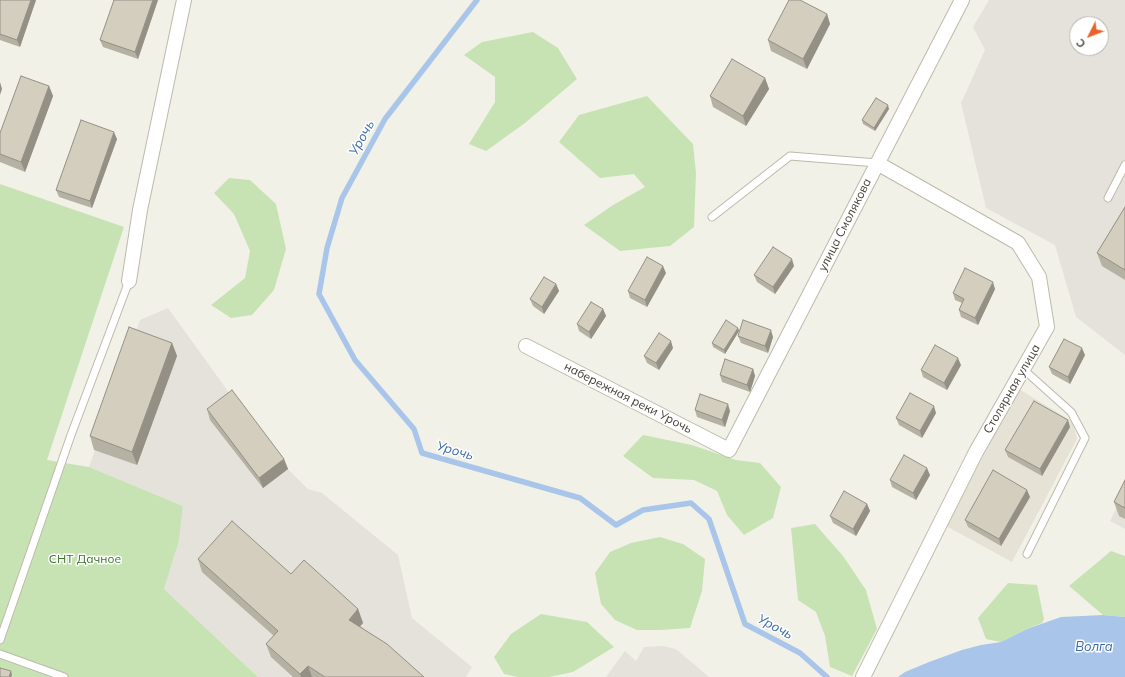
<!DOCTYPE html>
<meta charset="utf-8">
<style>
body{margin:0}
#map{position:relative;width:1125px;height:677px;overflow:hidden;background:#f2f1e8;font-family:Mulish,sans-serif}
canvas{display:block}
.north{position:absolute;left:1069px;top:16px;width:40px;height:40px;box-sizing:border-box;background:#fff;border:1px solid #b5b3af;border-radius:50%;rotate:228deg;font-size:11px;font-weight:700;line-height:16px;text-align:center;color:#454237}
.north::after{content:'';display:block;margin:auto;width:14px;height:18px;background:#e86229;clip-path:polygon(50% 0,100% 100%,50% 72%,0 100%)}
</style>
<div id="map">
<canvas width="1125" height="677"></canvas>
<div class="north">С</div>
</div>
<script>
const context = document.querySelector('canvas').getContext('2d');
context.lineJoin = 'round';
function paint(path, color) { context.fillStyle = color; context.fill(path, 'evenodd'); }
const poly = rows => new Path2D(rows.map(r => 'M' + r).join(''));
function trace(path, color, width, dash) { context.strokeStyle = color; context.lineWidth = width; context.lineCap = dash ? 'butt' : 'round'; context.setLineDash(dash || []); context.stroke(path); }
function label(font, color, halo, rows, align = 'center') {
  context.font = font + ' Mulish,sans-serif'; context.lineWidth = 3; context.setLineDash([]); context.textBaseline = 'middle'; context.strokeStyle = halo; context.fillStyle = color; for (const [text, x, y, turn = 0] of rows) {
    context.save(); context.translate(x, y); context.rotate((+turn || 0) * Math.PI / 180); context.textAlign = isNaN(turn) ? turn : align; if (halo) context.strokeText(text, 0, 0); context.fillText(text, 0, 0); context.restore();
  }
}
paint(poly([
 [1019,389,1073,422,1077,439,1012,562,946,526]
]), '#e6e3d6');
paint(poly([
 [989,0,1125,0,1125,355,1076,317,1055,245,986,208,961,103,985,50,973,27],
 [1077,24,1101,24,1101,48,1077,48],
 [168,308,235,401,288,469,308,489,322,493,398,555,412,618,472,667,466,677,258,677,164,589,179,541,183,506,89,467,140,320],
 [1125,489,1125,529,1110,521],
 [663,646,676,649,709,677,606,677,625,651,636,661,644,647]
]), '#e5e2dc');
paint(poly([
 [533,32,558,48,577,79,525,123,486,151,469,144,495,102,495,77,464,55,482,42],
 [647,96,693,144,696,173,694,227,670,246,620,251,584,225,613,205,645,187,634,174,600,178,559,142,579,115],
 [229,178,250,180,276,204,286,249,274,290,252,315,231,318,211,305,245,278,250,251,234,214,214,193],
 [0,184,124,227,47,460,89,467,183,506,179,541,164,589,258,677,0,677],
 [643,435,692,445,736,460,760,463,781,487,773,518,744,535,727,515,717,491,694,480,653,478,623,456],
 [815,524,843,556,866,590,877,629,852,676,830,667,825,636,816,612,798,600,791,528],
 [660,537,683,544,705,559,702,591,690,628,660,630,637,630,615,620,601,604,595,573,610,552,631,543],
 [1111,551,1125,556,1125,617,1103,615,1069,586],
 [1008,583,1037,585,1044,619,1042,623,1027,629,1001,642,986,639,978,618],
 [541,614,587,622,614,647,573,672,549,677,518,677,504,674,494,657,511,634]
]), '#c7e3b4');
paint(poly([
 [1103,615,1125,617,1125,677,898,677,905,672,929,662,962,650,981,645,1001,642,1027,629,1061,617]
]), '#a9c6ea');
trace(poly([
 [477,0,385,119,342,198,327,248,319,294,355,360,414,429,422,453,580,498,616,525,643,510,691,503,709,519,745,624,800,653,827,677]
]), '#a9c6ea', 5.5);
const lane = poly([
 [1108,198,1125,165],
 [712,217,790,156,877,163],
 [1023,369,1071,412,1085,438,1027,554],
 [0,640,71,435,129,281],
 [0,654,64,677]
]);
const street = poly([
 [129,281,140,210,184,0],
 [526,346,729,450,962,0],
 [863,677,976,452,1047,327,1039,277,1018,243,877,163]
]);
trace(lane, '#bdbaab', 9);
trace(street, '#bdbaab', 16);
trace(lane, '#fff', 7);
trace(street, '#fff', 14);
paint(poly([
 [0,0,36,0,20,47,0,40],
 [158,0,138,59,103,47,100,40],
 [827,14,830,24,807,69,771,51,768,40],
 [765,78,769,89,746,126,713,107,710,96],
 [49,86,53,96,25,172,0,162,0,133],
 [889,109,875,131,863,124,862,120],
 [117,139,92,208,59,197,56,190],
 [1125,207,1125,280,1102,266,1097,253],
 [794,266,775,294,757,282,754,275],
 [666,273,647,307,630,298,628,291],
 [556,284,559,291,544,314,533,306,530,299],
 [995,289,978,325,961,317,959,310,962,303,955,300,953,293],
 [603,309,606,316,591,339,579,331,577,324],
 [738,328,739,331,725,354,713,347,712,343],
 [738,336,773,337,768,353,741,343],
 [172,343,177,356,137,465,94,450,90,436],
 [673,348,659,370,647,363,644,356],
 [1085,355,1070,384,1052,374,1049,367],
 [961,365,947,390,923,377,921,370],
 [753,369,755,376,750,392,722,382,720,375],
 [207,409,284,459,288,469,263,488,210,420],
 [695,410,730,411,725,427,697,417],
 [936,413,922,438,899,425,896,418],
 [1070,427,1042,476,1008,457,1005,450],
 [930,475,916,500,892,487,890,480],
 [1125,480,1125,519,1119,516,1114,502],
 [1030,497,1001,546,968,527,965,520],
 [867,504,870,511,856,536,833,523,830,516],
 [198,559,291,574,358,609,363,623,360,626,424,677,293,677,271,657,266,644,274,636,202,572]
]), '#b5b1a3');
paint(poly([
 [31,0,36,0,20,47,17,40],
 [153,0,158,0,138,59,135,52],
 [827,14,830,24,807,69,803,59],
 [765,78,769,89,746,126,743,116],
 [0,82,2,89,0,95],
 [49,86,53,96,25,172,21,162],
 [888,105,889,109,875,131,874,128],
 [114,132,117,139,92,208,90,201],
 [792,259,794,266,775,294,773,287],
 [663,266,666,273,647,307,645,300],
 [993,282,995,289,978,325,975,318],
 [556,284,559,291,544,314,542,307],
 [603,309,606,316,591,339,589,332],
 [738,328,739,331,725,354,724,350],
 [771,330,773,337,768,353,765,346],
 [671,341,673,348,659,370,656,363],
 [172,343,177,356,137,465,132,452],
 [1082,348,1085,355,1070,384,1068,377],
 [958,358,961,365,947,390,944,383],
 [753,369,755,376,750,392,747,385],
 [728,404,730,411,725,427,722,420],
 [934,406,936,413,922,438,920,431],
 [1068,420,1070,427,1042,476,1040,469],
 [284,459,288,469,263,488,259,478],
 [927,468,930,475,916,500,913,493],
 [1027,490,1030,497,1001,546,999,539],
 [867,504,870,511,856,536,853,529],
 [358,609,363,623,354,633,349,620],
 [308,666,312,677,301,677,300,674],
 [11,671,12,675,11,677,9,677]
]), '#949085');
const building = poly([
 [0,0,31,0,17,40,0,34,0,0],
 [114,0,153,0,135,52,100,40,114,0],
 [789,0,800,0,827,14,803,59,768,40,789,0],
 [732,59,765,78,743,116,710,96,732,59],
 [21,76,49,86,21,162,0,154,0,133,21,76],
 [876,98,888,105,874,128,862,120,876,98],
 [81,120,114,132,90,201,56,190,81,120],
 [1125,207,1125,270,1097,253,1125,207],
 [773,247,792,259,773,287,754,275,773,247],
 [647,257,663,266,645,300,628,291,647,257],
 [965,268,993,282,975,318,959,310,964,299,953,293,965,268],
 [544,277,556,284,542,307,530,299,544,277],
 [591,302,603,309,589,332,577,324,591,302],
 [726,320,738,328,724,350,712,343,726,320],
 [743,320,771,330,765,346,738,336,743,320],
 [129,327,172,343,132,452,90,436,129,327],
 [659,333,671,341,656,363,644,356,659,333],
 [1064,339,1082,348,1068,377,1049,367,1064,339],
 [935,345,958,358,944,383,921,370,935,345],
 [725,359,753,369,747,385,720,375,725,359],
 [232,390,284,459,259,478,207,409,232,390],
 [910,393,934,406,920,431,896,418,910,393],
 [700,394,728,404,722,420,695,410,700,394],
 [1034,401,1068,420,1040,469,1005,450,1034,401],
 [904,455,927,468,913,493,890,480,904,455],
 [993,470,1027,490,999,539,965,520,993,470],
 [1125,480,1125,508,1114,502,1125,480],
 [844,491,867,504,853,529,830,516,844,491],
 [232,521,291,574,304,560,358,609,349,620,387,644,424,677,325,677,308,666,300,674,266,644,278,631,198,559,232,521],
 [0,668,11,671,9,677,0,677,0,668]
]);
paint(building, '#d3cebe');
trace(building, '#949085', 1);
label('12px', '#454237', '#fff', [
 ["улица Смолякова",845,225,-63],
 ["Столярная улица",1012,389,-60],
 ["набережная реки Урочь",628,398,27]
]);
label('12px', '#3f722f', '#fff', [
 ["СНТ Дачное",85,559]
]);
label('italic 13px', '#3969a8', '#fff', [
 ["Урочь",362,138,-61],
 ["Урочь",455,451,16],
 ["Урочь",775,627,28],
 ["Волга",1094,647]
]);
</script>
